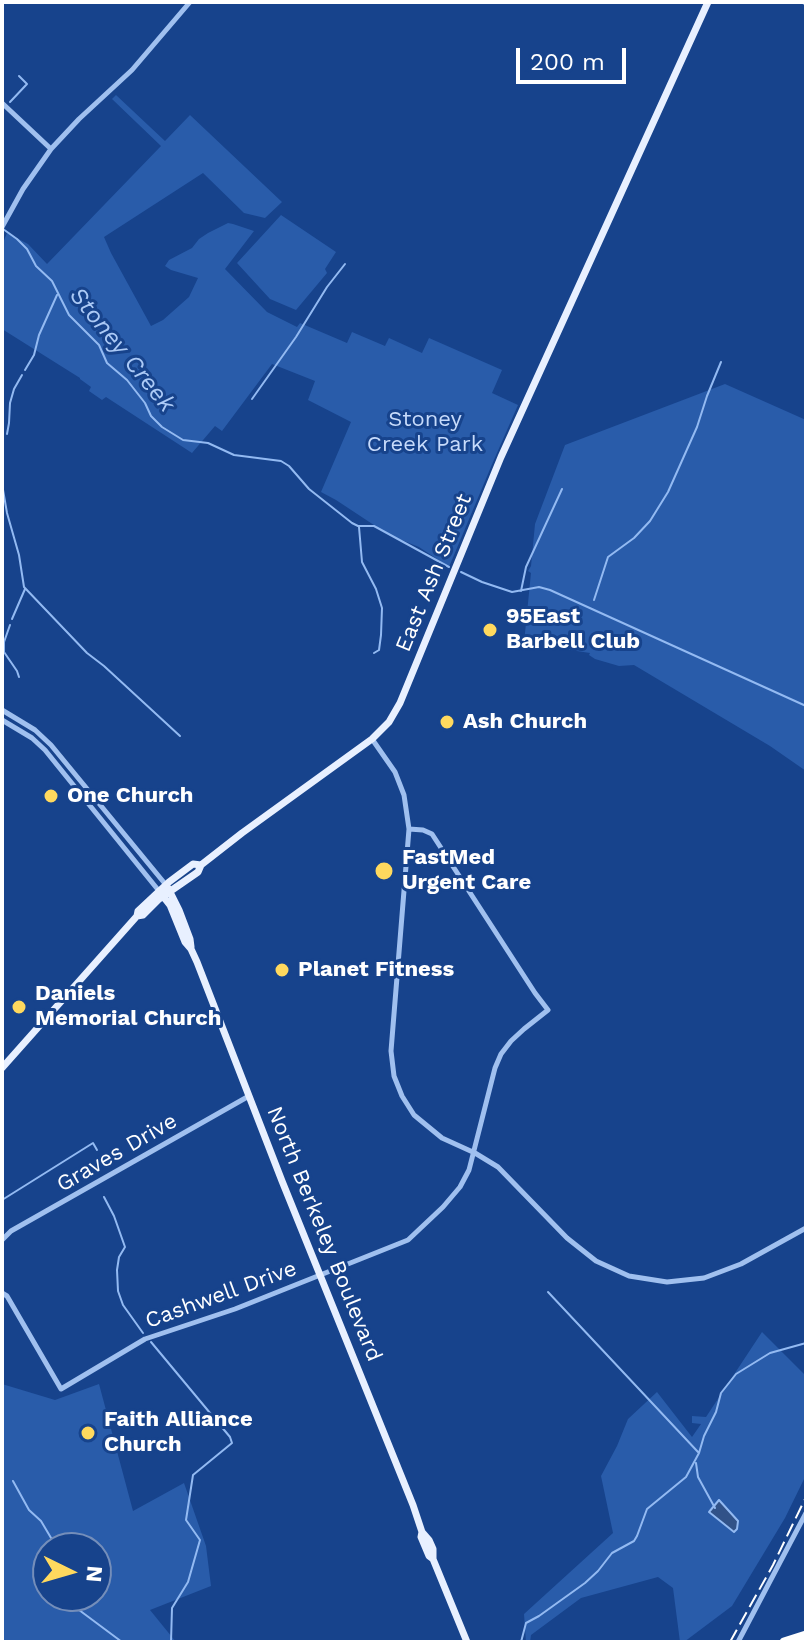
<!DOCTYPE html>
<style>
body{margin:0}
#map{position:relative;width:808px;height:1644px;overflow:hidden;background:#17438c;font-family:"Work Sans",sans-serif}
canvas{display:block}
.frame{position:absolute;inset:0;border:4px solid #fff;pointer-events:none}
.north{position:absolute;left:32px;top:1532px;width:80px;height:80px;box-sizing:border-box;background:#17438c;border:2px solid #748eba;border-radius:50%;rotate:95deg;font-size:22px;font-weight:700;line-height:32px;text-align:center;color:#fff}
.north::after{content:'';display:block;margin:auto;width:28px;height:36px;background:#ffd95e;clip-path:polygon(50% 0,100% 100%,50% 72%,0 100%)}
.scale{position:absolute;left:516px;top:48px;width:110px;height:36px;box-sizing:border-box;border:4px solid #fff;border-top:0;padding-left:10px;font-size:24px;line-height:28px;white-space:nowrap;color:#fff;-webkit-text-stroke:6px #17438c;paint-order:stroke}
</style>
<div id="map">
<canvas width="808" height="1644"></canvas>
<div class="frame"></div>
<div class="north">N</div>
<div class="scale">200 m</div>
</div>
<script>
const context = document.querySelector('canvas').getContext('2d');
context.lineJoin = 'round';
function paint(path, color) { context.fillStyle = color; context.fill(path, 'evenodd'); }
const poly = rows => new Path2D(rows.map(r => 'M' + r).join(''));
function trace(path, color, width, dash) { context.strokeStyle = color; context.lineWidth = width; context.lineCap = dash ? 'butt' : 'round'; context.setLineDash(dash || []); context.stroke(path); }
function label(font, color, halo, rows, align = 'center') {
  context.font = font + ' "Work Sans",sans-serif'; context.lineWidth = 6; context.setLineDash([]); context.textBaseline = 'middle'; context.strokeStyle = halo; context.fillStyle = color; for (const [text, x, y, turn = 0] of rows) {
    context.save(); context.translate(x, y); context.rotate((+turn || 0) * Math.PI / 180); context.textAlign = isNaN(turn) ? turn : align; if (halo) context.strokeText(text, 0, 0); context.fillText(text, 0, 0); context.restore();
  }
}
paint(poly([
 [116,95,165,141,190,115,282,202,265,218,244,213,203,173,104,237,111,253,151,326,163,320,189,297,198,278,171,270,165,266,169,260,192,248,199,239,208,233,228,223,233,224,254,231,225,269,267,312,297,327,300,323,347,343,352,332,385,346,389,338,422,353,429,338,502,370,492,393,518,405,493,462,449,567,419,547,389,535,336,500,321,492,351,422,308,400,315,381,272,364,222,431,215,426,192,453,106,397,102,400,89,391,91,387,80,379,80,378,2,329,2,245,7,233,28,244,47,264,161,146,112,99],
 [281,215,336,252,325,269,327,273,296,310,270,299,237,263],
 [725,384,806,420,806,771,770,746,634,665,619,666,595,659,589,655,590,653,524,643,531,573,528,571,531,566,535,524,565,445],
 [762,1332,806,1376,806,1475,785,1518,732,1606,684,1642,680,1642,673,1588,658,1577,581,1598,531,1635,530,1642,526,1642,524,1614,613,1533,601,1476,617,1446,628,1419,657,1392,692,1437,701,1424,692,1423,692,1416,706,1417],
 [2,1384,55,1400,99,1384,133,1511,184,1483,206,1546,211,1586,150,1610,176,1642,2,1642],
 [48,1548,96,1548,96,1596,48,1596]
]), '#295caa');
const water = poly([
 [719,1500,738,1521,737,1529,734,1532,709,1512,719,1500]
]);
paint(water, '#315288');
trace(water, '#93baf2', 2);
trace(poly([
 [10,102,27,84,19,76],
 [3,229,17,239,27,249,36,266,52,281,69,315,99,345,107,363,127,380,145,403,151,416,162,427,183,440,208,443,234,455,281,461,289,466,309,489,352,523,358,526,374,526,449,567],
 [25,370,34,355,39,335,57,295],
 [252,399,296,337,327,287,345,264],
 [7,434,9,423,10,403,14,389,22,375],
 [2,484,7,513,19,555,24,587,87,653,104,666,180,736],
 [359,527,362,562,376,589,382,608,381,635,379,650,374,653],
 [461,572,482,582,512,592,539,587,550,590,806,706],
 [521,591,526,567,562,489],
 [594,600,608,557,634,538,650,521,668,492,697,427,707,396,721,362],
 [12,619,25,589],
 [10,625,4,642,4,652,17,671,19,677],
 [104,1197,114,1216,125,1247,119,1257,117,1270,118,1291,123,1305,143,1333],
 [2,1200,93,1143,97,1150],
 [548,1292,698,1452],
 [151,1342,230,1437,232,1443,193,1475,186,1520,200,1540,188,1582,172,1608,171,1642],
 [696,1463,698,1477,715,1508],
 [13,1481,29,1510,41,1521,57,1548],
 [67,1596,67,1601,122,1642],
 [521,1642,526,1623,539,1616,585,1583,598,1571,612,1553,634,1541,637,1536,647,1509,686,1477,699,1453,704,1436,716,1412,721,1393,736,1374,770,1353,806,1343]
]), '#93baf2', 2);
trace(poly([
 [804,2,806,3],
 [2,103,51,149],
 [2,227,23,189,51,149,79,119,132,70,190,2],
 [2,710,35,730,51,745,166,885],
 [2,720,32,738,45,750,159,891],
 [372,739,395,772,404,795,409,829,391,1051,394,1076,402,1096,414,1115,442,1138,475,1153,498,1167,567,1238,596,1261,629,1276,667,1282,704,1278,741,1264,806,1228],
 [2,1240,11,1231,249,1096],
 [2,1293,7,1296,61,1389,145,1339,235,1309,408,1240,443,1207,460,1187,469,1170,495,1068,501,1054,511,1041,524,1029,548,1010,535,993,432,834,423,830,409,829],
 [738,1642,806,1513]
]), '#a0c0ef', 5);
trace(poly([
 [168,888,179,910,190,939,191,947],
 [159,891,170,905,185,942,191,949,197,962,282,1181,413,1505,422,1532,421,1537,429,1556,433,1559,433,1549,429,1540,422,1532],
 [137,916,143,915,159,899,198,872,201,865,242,833,372,739,389,722,400,703,501,457,708,2],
 [2,1068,137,916,138,911,169,882,193,864,201,865],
 [433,1559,467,1642]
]), '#e8f0ff', 7);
trace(poly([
 [784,1642,806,1635]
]), '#fff', 9);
trace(poly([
 [730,1642,773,1565,806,1497]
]), '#fff', 2, [14, 6]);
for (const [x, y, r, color] of [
 [490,630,8,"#ffd95e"],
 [447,722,8,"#ffd95e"],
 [51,796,8,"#ffd95e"],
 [384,871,10,"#ffd95e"],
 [282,970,8,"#ffd95e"],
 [19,1007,8,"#ffd95e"],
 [88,1433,8,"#ffd95e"]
]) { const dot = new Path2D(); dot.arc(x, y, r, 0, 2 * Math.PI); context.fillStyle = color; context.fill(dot); trace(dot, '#17438c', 3); }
label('22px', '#c7dbfb', '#17438c', [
 ["Stoney",425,420],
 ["Creek Park",425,445]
]);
label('22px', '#fff', '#17438c', [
 ["East Ash Street",434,573,-68],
 ["Graves Drive",117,1153,-30],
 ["North Berkeley Boulevard",324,1234,68],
 ["Cashwell Drive",221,1295,-20]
]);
label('bold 22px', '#fff', '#17438c', [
 ["95East",506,617],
 ["Barbell Club",506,642],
 ["Ash Church",463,722],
 ["One Church",67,796],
 ["FastMed",402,858],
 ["Urgent Care",402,883],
 ["Planet Fitness",298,970],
 ["Daniels",35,994],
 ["Memorial Church",35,1019],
 ["Faith Alliance",104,1420],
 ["Church",104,1445]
], 'left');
label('italic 24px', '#accaf6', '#17438c', [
 ["Stoney Creek",122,350,51]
]);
</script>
